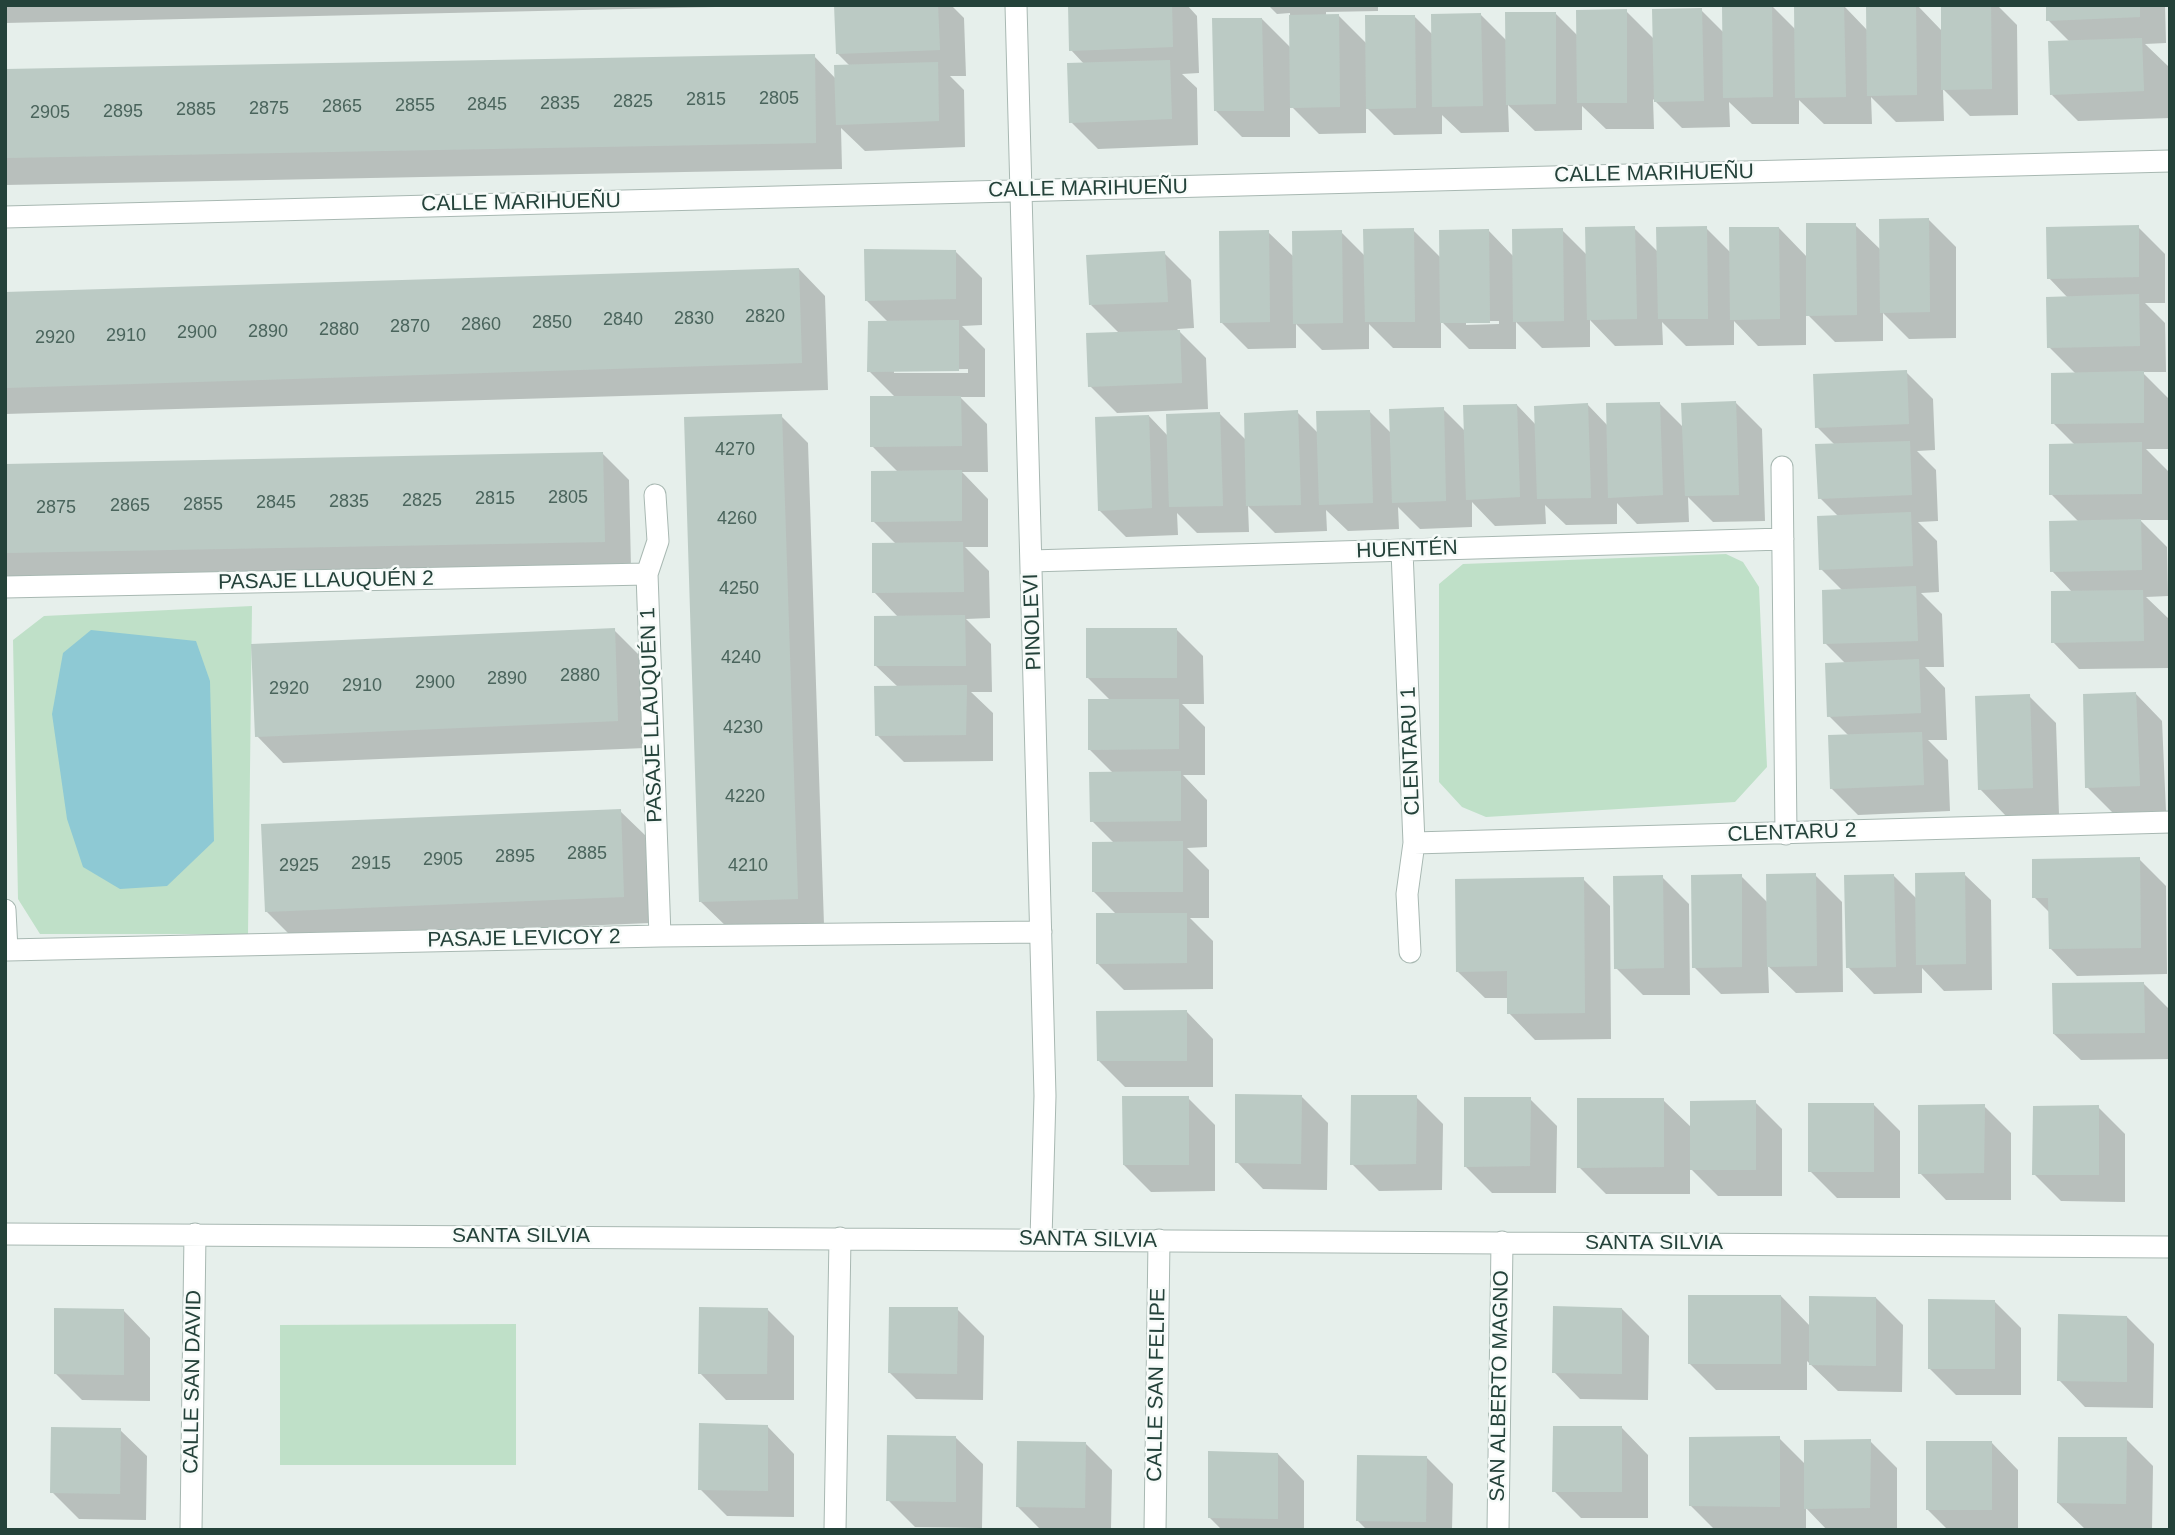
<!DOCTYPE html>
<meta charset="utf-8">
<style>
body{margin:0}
#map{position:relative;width:2175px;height:1535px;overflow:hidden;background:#e6efeb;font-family:Arial,sans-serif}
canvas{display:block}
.frame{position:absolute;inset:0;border:7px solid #24423a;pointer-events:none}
</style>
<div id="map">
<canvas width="2175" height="1535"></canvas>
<div class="frame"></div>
</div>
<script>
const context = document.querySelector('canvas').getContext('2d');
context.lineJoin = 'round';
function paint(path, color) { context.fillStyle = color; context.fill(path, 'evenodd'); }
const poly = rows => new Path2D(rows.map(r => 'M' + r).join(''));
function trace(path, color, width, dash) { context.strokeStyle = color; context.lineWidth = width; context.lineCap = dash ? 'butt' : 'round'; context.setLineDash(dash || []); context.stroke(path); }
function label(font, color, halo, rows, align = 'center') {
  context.font = font + ' Arial,sans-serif'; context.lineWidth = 5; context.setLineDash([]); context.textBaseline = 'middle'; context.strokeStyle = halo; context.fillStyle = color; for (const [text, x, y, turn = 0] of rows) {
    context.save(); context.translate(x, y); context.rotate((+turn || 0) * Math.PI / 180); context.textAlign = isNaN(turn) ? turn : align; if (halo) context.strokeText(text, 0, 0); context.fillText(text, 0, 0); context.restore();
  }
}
paint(poly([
 [1726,554,1743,562,1759,587,1767,767,1735,802,1486,817,1462,807,1439,782,1439,584,1463,564],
 [252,606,248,934,40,934,18,899,13,640,44,616],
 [516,1324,516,1465,280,1465,280,1325]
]), '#bfe0c8');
paint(poly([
 [91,630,196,641,210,681,214,841,167,886,120,889,83,867,67,819,52,714,63,653]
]), '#8ec9d4');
paint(poly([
 [5,5,805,5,5,23],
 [836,5,951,5,964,18,966,76,950,76,964,90,965,147,865,151,841,128,842,169,5,185,5,71,814,56,836,79,851,67,837,53],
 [1069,5,1187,5,1197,16,1199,73,1182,74,1197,88,1198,145,1098,149,1071,122,1085,65,1071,50],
 [1268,5,1378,5,1378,11,1326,12,1326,16,1339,16,1367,44,1414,16,1433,35,1481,15,1507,41,1555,13,1578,36,1626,11,1654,39,1701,10,1724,33,1772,6,1796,30,1844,6,1868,31,1868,5,1917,5,1942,31,1942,5,1997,5,2017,25,2018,115,1970,116,1943,89,1944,121,1896,122,1871,97,1872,124,1824,124,1799,100,1799,124,1752,124,1729,102,1730,127,1682,128,1653,99,1654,129,1606,129,1582,106,1582,130,1535,131,1508,105,1509,132,1461,133,1442,115,1442,134,1394,135,1366,107,1366,133,1319,134,1290,105,1290,137,1242,137,1216,111,1262,19,1291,48,1290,13,1277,14],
 [2048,5,2165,5,2166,43,2145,44,2168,66,2170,118,2078,121,2052,95,2070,42,2048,20],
 [1929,220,1956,247,1956,338,1909,339,1883,313,1883,341,1835,342,1806,313,1806,345,1758,346,1734,321,1734,345,1686,346,1662,322,1663,345,1615,346,1590,320,1590,347,1542,348,1516,322,1516,349,1469,349,1441,321,1441,348,1393,348,1369,324,1369,349,1322,350,1296,324,1296,348,1248,349,1221,322,1268,232,1294,257,1341,232,1365,256,1413,230,1441,258,1489,231,1514,257,1562,230,1587,255,1634,228,1658,252,1706,228,1731,253,1779,228,1808,258,1855,225,1881,250],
 [1466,321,1499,321,1499,324,1466,325],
 [2138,227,2165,254,2165,303,2145,303,2165,323,2166,372,2142,372,2170,400,2170,449,2146,449,2168,471,2168,520,2140,520,2167,547,2168,596,2146,597,2169,619,2170,668,2079,669,2053,642,2073,593,2052,571,2079,522,2051,494,2075,445,2053,423,2076,374,2049,347,2068,298,2049,278],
 [955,251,982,278,982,325,962,326,985,349,985,397,960,397,987,424,988,472,962,472,988,499,988,547,965,547,989,571,990,618,966,619,991,644,992,692,971,692,993,713,993,761,904,762,877,735,898,687,876,666,899,618,874,592,896,544,873,521,899,473,872,446,896,398,869,371,889,323,866,300],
 [968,369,968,373,894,373,894,370],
 [1164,253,1191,280,1194,328,1177,329,1206,358,1208,409,1117,413,1090,386,1120,334,1091,305],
 [799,269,825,296,828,390,5,414,5,293],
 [1906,372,1933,399,1935,450,1917,451,1936,470,1938,521,1918,522,1937,541,1939,592,1921,593,1942,614,1944,667,1925,667,1945,688,1947,740,1928,740,1948,760,1950,811,1858,815,1831,788,1849,736,1829,716,1846,664,1825,643,1842,590,1821,569,1839,517,1820,498,1835,445,1817,427],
 [1735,402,1762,429,1765,521,1713,522,1688,497,1689,522,1637,524,1617,503,1617,524,1566,525,1545,505,1546,524,1495,526,1472,502,1472,527,1420,529,1398,507,1399,529,1348,531,1326,510,1327,531,1275,533,1248,506,1249,532,1197,533,1177,513,1178,535,1126,537,1099,510,1149,416,1168,436,1219,413,1246,440,1297,412,1318,433,1369,411,1391,433,1443,409,1465,431,1517,405,1536,425,1588,405,1608,426,1660,404,1684,428],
 [781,416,808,443,824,925,728,928,701,902],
 [603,454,629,480,631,568,5,580,5,466],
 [1176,629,1203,656,1204,704,1182,704,1205,727,1205,775,1183,775,1207,800,1207,847,1187,848,1209,870,1209,918,1190,918,1213,941,1213,989,1124,990,1097,963,1117,915,1094,892,1114,843,1092,821,1113,773,1089,749,1111,701,1088,678],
 [614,630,641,657,645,748,283,763,257,736],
 [2136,694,2162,721,2166,812,2114,814,2087,787],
 [2029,696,2056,723,2059,815,2006,816,1980,789],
 [620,811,647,837,650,923,293,938,266,911],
 [2139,859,2166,886,2167,974,2077,976,2051,949,2050,913,2034,897],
 [1964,874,1991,900,1992,990,1944,991,1922,968,1922,993,1874,994,1848,967,1894,876,1917,899],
 [1815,875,1842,902,1843,992,1796,993,1768,966,1769,993,1721,994,1694,967,1741,876,1768,903],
 [1662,877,1689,904,1690,995,1643,995,1616,968],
 [1583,879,1610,906,1611,1039,1535,1040,1509,1013,1509,998,1485,998,1458,972],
 [2144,984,2170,1010,2170,1059,2081,1060,2054,1034],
 [1187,1012,1213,1039,1213,1087,1125,1087,1098,1060],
 [1301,1096,1328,1123,1327,1190,1263,1189,1237,1162],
 [1416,1097,1443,1124,1442,1190,1379,1191,1352,1164],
 [1188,1098,1215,1125,1215,1191,1151,1192,1124,1165],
 [1530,1099,1557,1126,1556,1193,1492,1193,1465,1166],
 [1663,1100,1692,1128,1755,1102,1782,1129,1782,1196,1718,1196,1690,1168,1690,1194,1606,1194,1579,1167],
 [1874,1105,1900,1131,1900,1198,1837,1198,1810,1171],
 [1984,1106,2011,1133,2011,1200,1946,1200,1920,1173],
 [2098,1107,2125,1134,2125,1202,2061,1201,2034,1174],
 [1781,1296,1811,1327,1876,1298,1903,1325,1902,1392,1838,1391,1807,1361,1807,1390,1716,1390,1690,1364],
 [1994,1301,2021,1328,2021,1395,1956,1395,1929,1368],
 [767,1309,794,1336,794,1400,726,1400,700,1373],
 [957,1309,984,1336,983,1400,916,1399,890,1373],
 [1622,1309,1649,1336,1648,1400,1580,1399,1554,1372],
 [124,1311,150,1338,150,1401,82,1400,55,1373],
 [2127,1317,2154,1344,2153,1408,2085,1407,2059,1380],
 [768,1427,794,1454,794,1517,727,1516,700,1489],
 [1622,1428,1648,1455,1648,1518,1581,1518,1554,1491],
 [120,1430,147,1456,146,1520,79,1519,52,1492],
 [956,1438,983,1464,982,1528,915,1527,888,1500],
 [1779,1438,1806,1465,1870,1441,1897,1468,1897,1530,1827,1530,1806,1508,1806,1530,1715,1530,1690,1505],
 [2126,1439,2153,1466,2152,1530,2085,1529,2058,1503],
 [1085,1443,1112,1470,1111,1530,1041,1530,1018,1507],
 [1992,1443,2018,1470,2018,1530,1948,1530,1928,1510],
 [1278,1454,1304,1481,1304,1530,1222,1530,1209,1517],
 [1426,1457,1453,1484,1452,1530,1367,1530,1358,1521]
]), '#0003');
paint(poly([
 [834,5,938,5,940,50,836,54],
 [1068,5,1172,5,1173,47,1069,51],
 [1722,5,1772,5,1773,97,1723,98],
 [1794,5,1844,5,1846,97,1795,98],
 [1866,5,1916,5,1917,95,1867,96],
 [1941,5,1991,5,1992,89,1941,90],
 [2046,5,2140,5,2140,17,2046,21],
 [1702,8,1704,101,1654,102,1652,9],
 [1627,9,1627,103,1577,103,1576,10],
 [1505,12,1556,12,1556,104,1506,105],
 [1481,13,1483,106,1432,107,1431,14],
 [1339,14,1340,107,1290,108,1289,15],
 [1365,15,1415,15,1416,108,1366,109],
 [1212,18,1262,18,1264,111,1214,111],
 [2142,38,2144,91,2050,95,2048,41],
 [815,54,816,143,5,158,5,69],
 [1170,60,1172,119,1069,123,1067,63],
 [938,62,939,121,836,125,834,65],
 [1929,218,1930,312,1880,313,1879,219],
 [1806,223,1856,223,1857,315,1806,316],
 [2139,225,2139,277,2047,279,2046,227],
 [1635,226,1637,319,1587,320,1585,227],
 [1707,226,1708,319,1658,319,1656,227],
 [1729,227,1779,227,1780,319,1730,320],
 [1414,228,1415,322,1365,322,1363,229],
 [1563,228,1564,321,1513,322,1512,229],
 [1489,229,1490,323,1440,323,1439,230],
 [1269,230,1270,322,1220,323,1219,231],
 [1342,230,1343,323,1293,324,1292,231],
 [864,249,956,250,956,299,865,301],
 [1165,251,1168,302,1089,305,1086,255],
 [799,268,802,363,5,388,5,292],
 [2139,294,2140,346,2047,348,2046,297],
 [959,320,959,371,867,372,868,321],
 [1180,330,1182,383,1088,387,1086,333],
 [1907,370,1909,424,1815,428,1813,374],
 [2144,371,2144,423,2051,424,2051,373],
 [870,396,961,396,962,446,870,447],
 [1736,401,1739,495,1685,496,1681,403],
 [1660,402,1663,495,1608,498,1606,403],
 [1588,403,1591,498,1537,499,1534,406],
 [1517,404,1520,497,1466,500,1463,405],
 [1444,407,1446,501,1392,503,1389,409],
 [1298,410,1301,505,1246,506,1244,413],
 [1370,410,1373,503,1319,505,1316,411],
 [1220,412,1223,506,1169,507,1166,414],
 [782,414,798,899,699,902,684,417],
 [1149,415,1152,508,1098,511,1095,417],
 [1910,441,1912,495,1818,499,1815,444],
 [2142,442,2142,494,2049,495,2049,444],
 [603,452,605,542,5,553,5,464],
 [962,470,962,521,871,522,871,471],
 [1911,512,1913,566,1819,570,1817,516],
 [2141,519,2142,570,2050,572,2049,521],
 [963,542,964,592,872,593,872,543],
 [1916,586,1918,641,1823,644,1822,590],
 [2143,590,2144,641,2051,643,2051,591],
 [965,615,966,666,874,666,874,616],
 [615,628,618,721,255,737,251,644],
 [1086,628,1177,628,1177,678,1086,678],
 [1919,659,1921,713,1827,717,1825,663],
 [967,685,966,735,875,736,874,686],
 [2136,692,2140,786,2085,788,2083,694],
 [2030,694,2033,788,1978,790,1975,696],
 [1088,699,1179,699,1179,749,1088,750],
 [1922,732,1924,785,1830,789,1828,735],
 [1181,771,1181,821,1090,822,1089,772],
 [621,809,624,897,265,912,261,824],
 [1183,841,1183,892,1092,892,1092,842],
 [2140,857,2141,948,2049,949,2048,898,2032,898,2032,859],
 [1965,872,1966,964,1916,965,1915,873],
 [1816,873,1817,966,1767,967,1766,874],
 [1742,874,1742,967,1692,968,1691,875],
 [1894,874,1896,967,1846,968,1844,875],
 [1663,875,1664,968,1614,969,1613,876],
 [1584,877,1585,1013,1507,1014,1507,971,1456,972,1455,879],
 [1096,913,1187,913,1187,963,1096,964],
 [2144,982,2145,1033,2053,1034,2052,983],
 [1187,1010,1187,1061,1097,1061,1096,1011],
 [1235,1094,1302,1095,1301,1164,1235,1163],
 [1351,1095,1417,1095,1416,1164,1350,1165],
 [1122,1096,1189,1096,1189,1165,1123,1165],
 [1464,1097,1531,1097,1530,1166,1464,1167],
 [1577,1098,1664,1098,1664,1167,1577,1168],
 [1756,1100,1756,1170,1690,1170,1690,1101],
 [1808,1103,1874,1103,1874,1172,1808,1172],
 [1985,1104,1984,1173,1918,1174,1918,1105],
 [2099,1105,2099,1175,2032,1175,2033,1106],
 [1688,1295,1781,1295,1781,1364,1688,1364],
 [1809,1296,1876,1297,1876,1366,1809,1365],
 [1928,1299,1995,1300,1995,1369,1928,1369],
 [1553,1306,1622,1308,1622,1374,1552,1373],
 [699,1307,768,1308,767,1374,698,1374],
 [889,1307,958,1307,957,1374,888,1373],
 [54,1308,124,1309,124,1375,54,1374],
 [2058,1314,2127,1316,2127,1382,2057,1381],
 [699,1423,768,1425,768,1491,698,1490],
 [1553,1426,1622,1426,1622,1492,1552,1492],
 [51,1427,121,1428,120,1494,50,1493],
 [887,1435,956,1436,956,1502,886,1501],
 [1780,1436,1780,1507,1689,1506,1689,1437],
 [2058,1437,2127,1437,2126,1504,2057,1503],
 [1871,1439,1870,1508,1804,1509,1804,1440],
 [1017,1441,1086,1442,1085,1508,1016,1507],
 [1926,1441,1992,1441,1992,1510,1926,1510],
 [1208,1451,1278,1453,1278,1519,1208,1518],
 [1357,1455,1427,1456,1426,1522,1356,1521]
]), '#bbcac4');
const minor = poly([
 [1016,5,1045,1096,1041,1239],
 [5,217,2170,161],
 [1782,467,1786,834],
 [655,495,658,541,647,574,660,936],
 [1402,551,1414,843,1407,894,1410,952],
 [1031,561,1783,539],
 [5,587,647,574],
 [1414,843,2170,822],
 [5,910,7,950,660,936,1041,932],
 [5,1234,2170,1247],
 [191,1530,195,1234],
 [835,1530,840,1238],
 [1155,1530,1159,1240],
 [1498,1530,1502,1242]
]);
trace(minor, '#a8b8b2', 23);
trace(minor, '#fff', 21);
label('18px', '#4a645c', null, [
 ["2805",779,99],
 ["2815",706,100],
 ["2825",633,102],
 ["2835",560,104],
 ["2845",487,105],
 ["2855",415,106],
 ["2865",342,107],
 ["2875",269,109],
 ["2885",196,110],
 ["2895",123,112],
 ["2905",50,113],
 ["2820",765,317],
 ["2830",694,319],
 ["2840",623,320],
 ["2850",552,323],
 ["2860",481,325],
 ["2870",410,327],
 ["2880",339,330],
 ["2890",268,332],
 ["2900",197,333],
 ["2910",126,336],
 ["2920",55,338],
 ["4270",735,450],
 ["2805",568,498],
 ["2815",495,499],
 ["2825",422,501],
 ["2835",349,502],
 ["2845",276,503],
 ["2855",203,505],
 ["2865",130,506],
 ["2875",56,508],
 ["4260",737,519],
 ["4250",739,589],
 ["4240",741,658],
 ["2880",580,676],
 ["2890",507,679],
 ["2900",435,683],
 ["2910",362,686],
 ["2920",289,689],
 ["4230",743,728],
 ["4220",745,797],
 ["2885",587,854],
 ["2895",515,857],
 ["2905",443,860],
 ["2915",371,864],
 ["2925",299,866],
 ["4210",748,866]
]);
label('21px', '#24423a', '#f7fbf9', [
 ["CALLE MARIHUEÑU",1654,174,-1],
 ["CALLE MARIHUEÑU",1088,189,-1],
 ["CALLE MARIHUEÑU",521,203,-1],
 ["HUENTÉN",1407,550,-2],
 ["PASAJE LLAUQUÉN 2",326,581,-1],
 ["PINOLEVI",1033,622,-92],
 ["PASAJE LLAUQUÉN 1",652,715,-92],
 ["CLENTARU 1",1411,751,-92],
 ["CLENTARU 2",1792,833,-2],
 ["PASAJE LEVICOY 2",524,939,-1],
 ["SANTA SILVIA",521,1236],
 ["SANTA SILVIA",1088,1240,1],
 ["SANTA SILVIA",1654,1243],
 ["CALLE SAN DAVID",193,1382,-89],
 ["CALLE SAN FELIPE",1157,1385,-89],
 ["SAN ALBERTO MAGNO",1500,1386,-89]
]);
</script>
